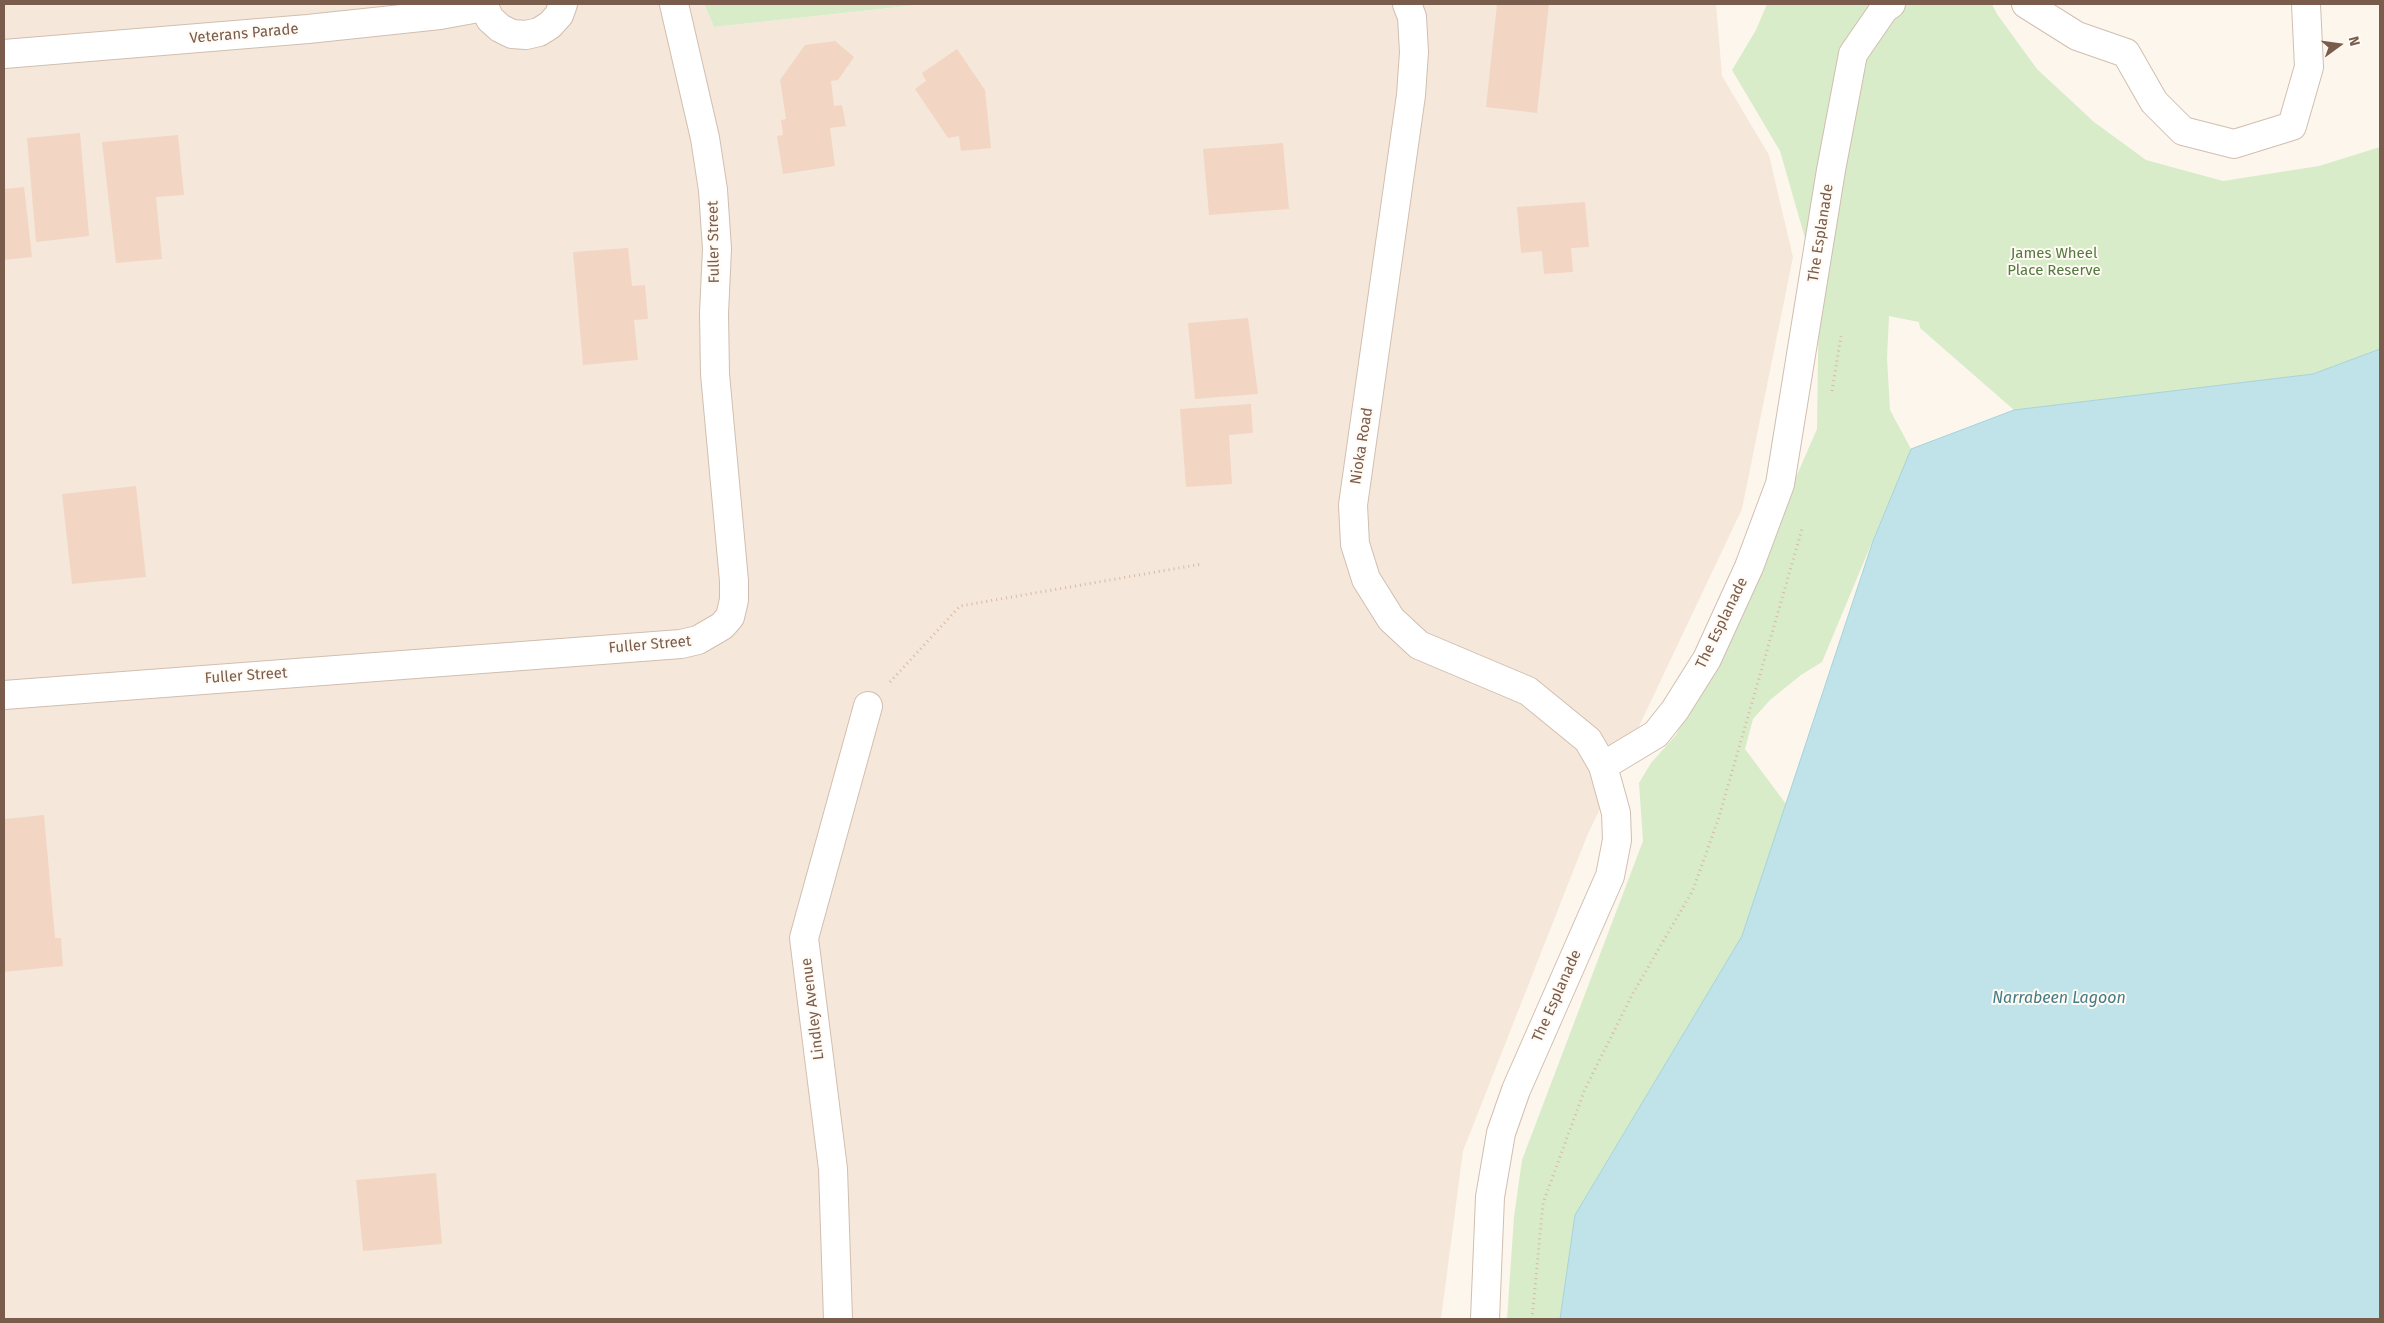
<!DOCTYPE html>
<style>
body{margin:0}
#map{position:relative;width:2384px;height:1323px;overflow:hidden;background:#fdf6ec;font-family:"Fira Sans",sans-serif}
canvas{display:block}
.frame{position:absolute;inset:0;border:5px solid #7a5c4d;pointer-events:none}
.north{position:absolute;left:2314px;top:20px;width:50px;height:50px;-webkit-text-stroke:4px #fffaf3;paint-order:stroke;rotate:76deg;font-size:14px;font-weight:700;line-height:20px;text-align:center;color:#7a5c4d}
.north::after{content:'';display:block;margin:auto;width:18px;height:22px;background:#7a5c4d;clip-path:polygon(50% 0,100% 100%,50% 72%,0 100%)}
</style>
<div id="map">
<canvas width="2384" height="1323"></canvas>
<div class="frame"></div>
<div class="north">N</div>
</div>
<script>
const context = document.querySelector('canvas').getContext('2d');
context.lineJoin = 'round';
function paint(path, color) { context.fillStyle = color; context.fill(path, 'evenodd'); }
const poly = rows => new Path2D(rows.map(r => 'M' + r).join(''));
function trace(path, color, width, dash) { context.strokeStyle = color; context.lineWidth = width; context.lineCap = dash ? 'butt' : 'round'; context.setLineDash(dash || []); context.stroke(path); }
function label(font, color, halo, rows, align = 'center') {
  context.font = font + ' "Fira Sans",sans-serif'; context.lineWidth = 4; context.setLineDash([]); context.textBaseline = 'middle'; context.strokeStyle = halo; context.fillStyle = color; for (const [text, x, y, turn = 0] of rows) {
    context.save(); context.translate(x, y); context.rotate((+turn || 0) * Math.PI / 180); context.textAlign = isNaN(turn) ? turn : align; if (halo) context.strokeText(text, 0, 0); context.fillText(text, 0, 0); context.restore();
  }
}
paint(poly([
 [4,4,704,4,714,27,928,4,1716,4,1722,76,1769,155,1793,257,1742,509,1587,836,1463,1151,1441,1319,4,1319]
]), '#f5e8da');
paint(poly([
 [704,4,927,4,714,27],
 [1767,4,1992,4,1997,14,2037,69,2094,122,2146,160,2223,181,2319,166,2380,147,2380,349,2313,374,2014,410,1920,328,1919,322,1889,316,1887,358,1890,410,1911,449,1822,662,1801,675,1770,700,1753,719,1745,749,1786,804,1742,936,1575,1215,1560,1319,1507,1319,1514,1217,1522,1160,1643,841,1639,783,1651,763,1676,735,1728,633,1817,429,1819,287,1780,151,1732,70,1756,30]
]), '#d8ecc9');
const water = poly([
 [2380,349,2380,1319,1560,1319,1575,1215,1742,936,1873,541,1911,449,2014,410,2313,374,2380,349]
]);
paint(water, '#bfe3e8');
trace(water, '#a5d3da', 1);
paint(poly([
 [1497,4,1549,4,1537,113,1486,107],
 [835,41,854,57,838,80,831,81,834,106,842,105,846,126,830,128,835,166,783,174,777,136,783,135,781,120,786,119,780,80,805,45],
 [957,49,985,90,991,148,961,151,959,136,948,138,915,89,926,81,922,73],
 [80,133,89,236,36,242,27,138],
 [178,135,184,195,156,197,162,259,116,263,102,142],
 [1283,143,1289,209,1209,215,1203,149],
 [24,187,32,257,4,260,4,189],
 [1585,202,1589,247,1571,248,1573,272,1544,274,1542,251,1521,253,1517,207],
 [628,248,632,286,645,285,648,319,634,320,638,360,583,365,573,252],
 [1248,318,1258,394,1195,399,1188,323],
 [1251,404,1253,433,1229,435,1232,484,1186,487,1180,409],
 [136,486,146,577,72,584,62,494],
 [44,815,55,938,61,938,63,966,4,972,4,819],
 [436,1173,442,1244,363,1251,356,1180]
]), '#f3d5c3');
const minor = poly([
 [483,4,490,19,500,28,512,34,526,35,539,32,550,25,559,15,563,4],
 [1407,4,1412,17,1414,52,1411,95,1353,505,1355,544,1366,579,1391,619,1419,645,1528,691,1588,740,1603,766,1616,813,1617,840,1610,876,1516,1090,1501,1133,1490,1197,1485,1319],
 [2026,4,2077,36,2126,53,2154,102,2183,131,2234,144,2292,126,2309,67,2306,4],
 [4,54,308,29,440,15,484,7],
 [4,695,681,644,698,640,722,626,730,617,734,600,734,581,715,374,714,313,717,249,713,190,705,138,674,4],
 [1603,766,1656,734,1675,710,1707,659,1749,567,1780,484,1831,170,1853,54,1884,9,1891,4],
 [838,1319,833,1169,804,938,868,706]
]);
trace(minor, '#d1beb0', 30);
trace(poly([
 [1832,391,1841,336],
 [890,682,960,606,1202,564],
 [1532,1319,1543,1203,1585,1089,1632,995,1693,890,1719,817,1802,529]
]), '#d9b8a5', 3, [1, 4]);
trace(minor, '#fff', 28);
label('15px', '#7a5c4d', '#fffaf3', [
 ["Veterans Parade",244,34,-5],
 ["The Esplanade",1821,233,-81],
 ["Fuller Street",714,242,-91],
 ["Nioka Road",1362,446,-81],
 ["The Esplanade",1722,623,-64],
 ["Fuller Street",650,645,-5],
 ["Fuller Street",246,676,-4],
 ["The Esplanade",1557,996,-66],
 ["Lindley Avenue",813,1009,-97]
]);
label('15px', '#537a41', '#fffaf3', [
 ["James Wheel",2054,254],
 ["Place Reserve",2054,271]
]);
label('italic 16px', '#437c86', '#fffaf3', [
 ["Narrabeen Lagoon",2059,999]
]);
</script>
